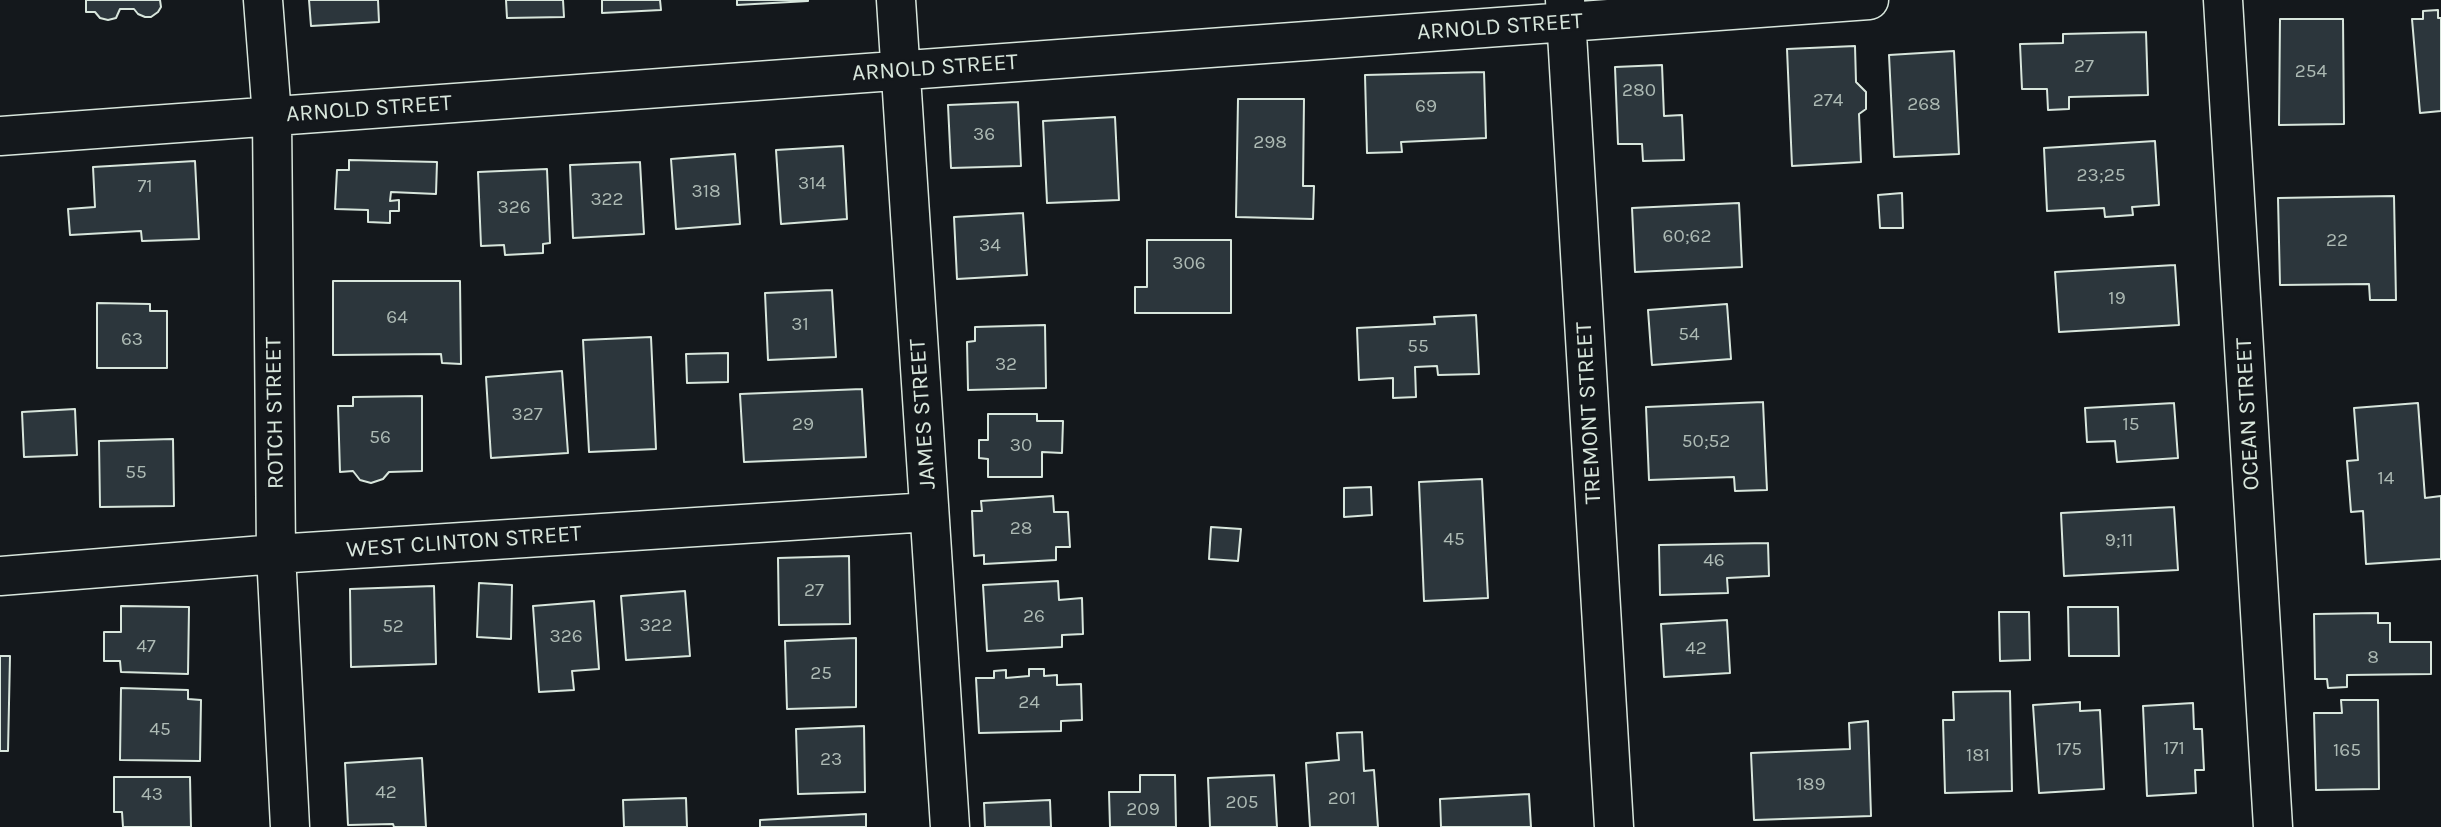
<!DOCTYPE html>
<style>
body{margin:0}
canvas{display:block;background:#14181c}
</style>
<canvas width="2441" height="827"></canvas>
<script>
const context = document.querySelector('canvas').getContext('2d');
context.lineJoin = 'round';
function paint(path, color) { context.fillStyle = color; context.fill(path, 'evenodd'); }
const poly = rows => new Path2D(rows.map(r => 'M' + r).join(''));
function trace(path, color, width, dash) { context.strokeStyle = color; context.lineWidth = width; context.lineCap = dash ? 'butt' : 'round'; context.setLineDash(dash || []); context.stroke(path); }
function label(font, color, halo, rows, align = 'center') {
  context.font = font + ' Karla,sans-serif'; context.lineWidth = 5; context.setLineDash([]); context.textBaseline = 'middle'; context.strokeStyle = halo; context.fillStyle = color; for (const [text, x, y, turn = 0] of rows) {
    context.save(); context.translate(x, y); context.rotate((+turn || 0) * Math.PI / 180); context.textAlign = isNaN(turn) ? turn : align; if (halo) context.strokeText(text, 0, 0); context.fillText(text, 0, 0); context.restore();
  }
}
const building = poly([
 [86,0,160,0,161,7,158,12,151,17,145,17,138,14,134,9,120,9,116,18,108,20,100,18,95,12,86,12,86,0],
 [309,0,378,0,379,22,311,26,309,0],
 [506,0,563,0,564,17,507,18,506,0],
 [602,0,660,0,661,10,602,13,602,0],
 [737,0,808,0,808,1,737,5,737,0],
 [2438,10,2438,18,2441,18,2441,111,2420,113,2412,19,2423,19,2423,11,2438,10],
 [2280,19,2343,19,2344,124,2279,125,2280,19],
 [2146,32,2148,95,2069,97,2069,109,2048,110,2047,89,2022,89,2020,44,2063,43,2063,34,2146,32],
 [1855,46,1856,82,1866,92,1866,109,1859,114,1861,162,1792,166,1787,49,1855,46],
 [1954,51,1959,154,1894,157,1889,55,1954,51],
 [1662,65,1664,116,1682,115,1684,160,1643,161,1642,144,1618,144,1615,67,1662,65],
 [1484,72,1486,138,1401,142,1402,152,1367,153,1365,75,1484,72],
 [1238,99,1304,99,1303,186,1314,186,1313,219,1236,217,1238,99],
 [1018,102,1021,166,951,168,948,105,1018,102],
 [1115,117,1119,200,1047,203,1043,121,1115,117],
 [2155,141,2159,205,2132,207,2133,215,2105,217,2104,208,2047,211,2044,148,2155,141],
 [843,146,847,219,781,224,776,150,843,146],
 [735,154,740,224,676,229,671,159,735,154],
 [349,160,437,162,436,194,391,192,390,201,399,200,399,211,390,211,390,223,368,222,368,210,335,209,337,170,349,170,349,160],
 [195,161,199,239,142,241,141,231,70,235,68,209,95,207,93,167,195,161],
 [640,162,644,234,573,238,570,165,640,162],
 [547,169,550,243,543,244,543,253,505,255,504,245,481,246,478,172,547,169],
 [1902,193,1903,228,1880,228,1878,195,1902,193],
 [2394,196,2396,300,2370,300,2369,284,2280,285,2278,198,2394,196],
 [1739,203,1742,267,1635,272,1632,208,1739,203],
 [1023,213,1027,275,957,279,954,217,1023,213],
 [1147,240,1231,240,1231,313,1135,313,1135,287,1147,287,1147,240],
 [2175,265,2179,325,2059,332,2055,272,2175,265],
 [333,281,460,281,461,364,442,363,441,354,333,355,333,281],
 [832,290,836,357,768,360,765,293,832,290],
 [97,303,150,304,150,311,167,311,167,368,97,368,97,303],
 [1727,304,1731,359,1652,365,1648,310,1727,304],
 [1476,315,1479,374,1438,375,1437,366,1415,367,1416,397,1393,398,1393,378,1359,380,1357,328,1435,324,1434,317,1476,315],
 [1045,325,1046,388,968,390,967,342,975,341,975,327,1045,325],
 [651,337,656,449,589,452,583,340,651,337],
 [728,353,728,382,687,383,686,354,728,353],
 [562,371,568,453,491,458,486,377,562,371],
 [862,389,866,457,744,462,740,394,862,389],
 [422,396,422,471,389,472,383,479,371,483,360,480,353,471,340,472,338,406,353,406,353,397,422,396],
 [1763,402,1767,490,1735,491,1734,477,1649,480,1646,407,1763,402],
 [2174,403,2178,458,2117,462,2115,441,2087,442,2085,408,2174,403],
 [2418,403,2425,498,2441,496,2441,559,2366,564,2363,511,2351,512,2347,461,2358,460,2354,408,2418,403],
 [75,409,77,455,24,457,22,412,75,409],
 [988,414,1037,414,1037,421,1063,421,1062,453,1042,452,1042,477,988,477,988,459,979,458,979,440,988,440,988,414],
 [173,439,174,506,100,507,99,441,173,439],
 [1482,479,1488,598,1424,601,1419,482,1482,479],
 [1371,487,1372,515,1344,517,1344,488,1371,487],
 [1053,496,1054,512,1068,512,1070,547,1056,547,1056,560,984,564,984,555,974,556,972,511,982,511,981,501,1053,496],
 [2174,507,2178,570,2064,576,2061,513,2174,507],
 [1211,527,1241,529,1238,561,1209,559,1211,527],
 [1768,543,1769,576,1727,578,1728,593,1660,595,1659,545,1768,543],
 [849,556,850,624,779,625,778,558,849,556],
 [1058,581,1059,600,1082,598,1083,634,1062,635,1062,647,987,651,983,585,1058,581],
 [479,583,512,585,511,639,477,637,479,583],
 [434,586,436,664,351,667,350,589,434,586],
 [685,591,690,656,626,660,621,596,685,591],
 [594,601,599,669,572,671,574,690,539,692,533,606,594,601],
 [121,606,189,607,188,674,121,672,120,661,104,661,104,632,121,632,121,606],
 [2068,607,2118,607,2119,656,2069,656,2068,607],
 [1999,612,2029,612,2030,660,2000,661,1999,612],
 [2378,613,2378,623,2390,623,2390,642,2431,642,2431,674,2347,675,2347,687,2328,688,2327,679,2315,679,2314,614,2378,613],
 [1727,620,1730,673,1664,677,1661,624,1727,620],
 [856,638,856,707,787,709,785,641,856,638],
 [0,656,10,656,8,751,0,751,0,656],
 [1029,669,1044,669,1044,676,1057,675,1057,685,1081,684,1082,720,1061,721,1061,731,979,733,976,678,994,678,994,671,1006,670,1006,678,1029,676,1029,669],
 [121,688,188,690,188,699,201,700,200,761,120,760,121,688],
 [2010,691,2012,791,1945,793,1943,720,1954,720,1953,692,2010,691],
 [2341,700,2378,700,2379,789,2316,790,2314,713,2342,713,2341,700],
 [2080,702,2080,711,2100,710,2104,789,2039,793,2033,705,2080,702],
 [2193,703,2194,729,2202,729,2204,770,2195,770,2196,793,2147,796,2143,706,2193,703],
 [1868,721,1871,816,1754,820,1751,753,1850,749,1849,723,1868,721],
 [864,726,865,792,798,794,796,729,864,726],
 [1362,732,1364,771,1374,770,1378,827,1310,827,1306,763,1339,760,1337,733,1362,732],
 [422,758,426,827,394,827,393,824,348,825,345,763,422,758],
 [1140,775,1175,775,1176,827,1110,827,1109,792,1140,792,1140,775],
 [1274,775,1277,827,1210,827,1208,778,1274,775],
 [114,777,190,777,191,827,123,827,122,812,114,812,114,777],
 [1529,794,1531,827,1441,827,1440,799,1529,794],
 [686,798,687,827,624,827,623,800,686,798],
 [1050,800,1051,827,985,827,984,803,1050,800],
 [866,814,866,827,760,827,760,820,866,814]
]);
paint(building, '#2c363c');
trace(building, '#d8e6dc', 2);
const minor = poly([
 [263,0,272,116,276,554,290,827],
 [896,0,950,827],
 [1565,0,1614,827],
 [2223,0,2273,827],
 [0,136,1869,0],
 [0,576,276,554,929,512]
]);
trace(minor, '#d8e6dc', 41);
trace(minor, '#14181c', 38);
label('19px', '#adbab4', null, [
 ["27",2084,67],
 ["254",2311,72],
 ["280",1639,91],
 ["274",1828,101],
 ["268",1924,105],
 ["69",1426,107],
 ["36",984,135],
 ["298",1270,143],
 ["23;25",2101,176],
 ["314",812,184],
 ["71",145,187],
 ["318",706,192],
 ["322",607,200],
 ["326",514,208],
 ["60;62",1687,237],
 ["22",2337,241],
 ["34",990,246],
 ["306",1189,264],
 ["19",2117,299],
 ["64",397,318],
 ["31",800,325],
 ["54",1689,335],
 ["63",132,340],
 ["55",1418,347],
 ["32",1006,365],
 ["327",527,415],
 ["29",803,425],
 ["15",2131,425],
 ["56",380,438],
 ["50;52",1706,442],
 ["30",1021,446],
 ["55",136,473],
 ["14",2386,479],
 ["28",1021,529],
 ["45",1454,540],
 ["9;11",2119,541],
 ["46",1714,561],
 ["27",814,591],
 ["26",1034,617],
 ["322",656,626],
 ["52",393,627],
 ["326",566,637],
 ["47",146,647],
 ["42",1696,649],
 ["8",2373,658],
 ["25",821,674],
 ["24",1029,703],
 ["45",160,730],
 ["171",2174,749],
 ["175",2069,750],
 ["165",2347,751],
 ["181",1978,756],
 ["23",831,760],
 ["189",1811,785],
 ["42",386,793],
 ["43",152,795],
 ["201",1342,799],
 ["205",1242,803],
 ["209",1143,810]
]);
label('23px', '#d8e6dc', '#14181c', [
 ["ARNOLD STREET",1500,27,-4],
 ["ARNOLD STREET",935,68,-4],
 ["ARNOLD STREET",369,109,-4],
 ["ROTCH STREET",275,413,-91],
 ["TREMONT STREET",1589,413,-93],
 ["JAMES STREET",923,414,-94],
 ["OCEAN STREET",2248,414,-93],
 ["WEST CLINTON STREET",464,542,-4]
]);
</script>
